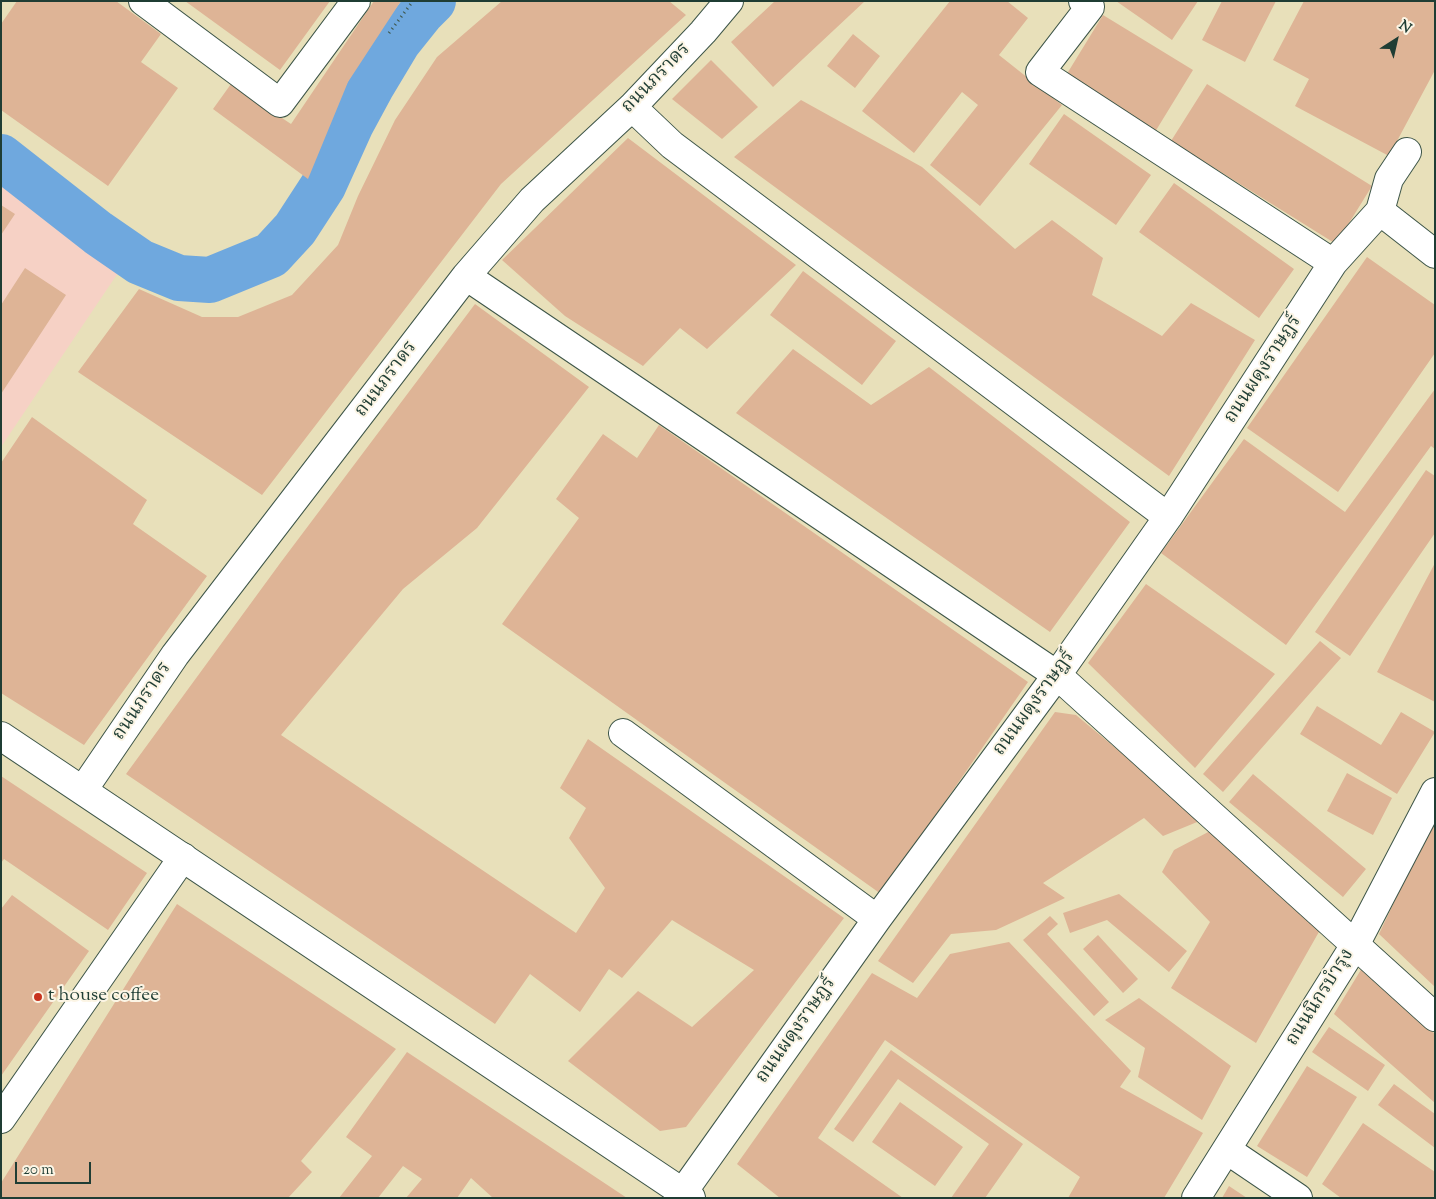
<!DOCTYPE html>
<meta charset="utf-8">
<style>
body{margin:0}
#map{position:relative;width:1436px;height:1199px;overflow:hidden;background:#e8e0ba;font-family:"Sorts Mill Goudy",serif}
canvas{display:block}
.frame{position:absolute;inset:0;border:2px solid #1f3d34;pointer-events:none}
.north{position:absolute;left:1371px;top:15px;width:50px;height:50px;-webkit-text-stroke:4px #fcf5e5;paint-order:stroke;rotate:35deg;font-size:14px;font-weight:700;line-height:20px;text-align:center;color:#1f3d34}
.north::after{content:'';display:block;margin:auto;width:18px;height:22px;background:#1f3d34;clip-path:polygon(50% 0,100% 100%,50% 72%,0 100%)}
.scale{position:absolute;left:15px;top:1162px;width:76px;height:22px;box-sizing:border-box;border:2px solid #1f3d34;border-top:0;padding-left:6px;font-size:15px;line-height:18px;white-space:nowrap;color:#1f3d34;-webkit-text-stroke:4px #fcf5e5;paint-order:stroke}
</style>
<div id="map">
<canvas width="1436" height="1199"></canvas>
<div class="frame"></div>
<div class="north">N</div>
<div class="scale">20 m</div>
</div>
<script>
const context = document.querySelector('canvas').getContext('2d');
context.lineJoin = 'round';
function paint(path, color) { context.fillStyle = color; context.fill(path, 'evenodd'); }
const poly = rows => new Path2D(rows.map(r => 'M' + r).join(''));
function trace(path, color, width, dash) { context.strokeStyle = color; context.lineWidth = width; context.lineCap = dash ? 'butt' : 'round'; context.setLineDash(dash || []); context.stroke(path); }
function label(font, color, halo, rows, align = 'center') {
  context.font = font + ' "Sorts Mill Goudy","Noto Serif Thai",serif'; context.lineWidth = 4; context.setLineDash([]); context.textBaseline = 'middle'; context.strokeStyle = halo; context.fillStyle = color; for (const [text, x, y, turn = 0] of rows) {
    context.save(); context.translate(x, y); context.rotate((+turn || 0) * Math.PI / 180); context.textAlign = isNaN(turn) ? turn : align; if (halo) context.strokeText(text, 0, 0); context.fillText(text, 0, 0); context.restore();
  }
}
paint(poly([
 [1,157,98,233,130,255,1,447]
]), '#f6d1c5');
trace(poly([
 [1,157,98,233,140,262,179,278,210,280,271,255,295,229,323,186,351,124,371,87,398,42,422,12,433,1]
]), '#6fa8de', 46);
paint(poly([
 [17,1,116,1,161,34,141,62,178,88,108,186,1,110,1,24],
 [185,1,330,1,280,70],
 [374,1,401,1,348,82,308,179,213,109,231,84,291,124],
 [502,1,669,1,686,15,501,184,262,495,78,372,139,289,202,317,238,317,292,295,338,245,358,196,395,120,437,57],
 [775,1,865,1,773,87,731,42],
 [950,1,1007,1,1028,18,999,55,1062,105,980,206,930,165,978,105,962,92,914,153,862,111],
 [1116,1,1198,1,1172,40],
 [1222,1,1276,1,1245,62,1202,40],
 [1304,1,1435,1,1435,70,1389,156,1295,106,1309,79,1273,60],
 [1103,15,1193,70,1155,132,1065,77],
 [853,34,880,56,855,88,827,66],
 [711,60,758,107,722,139,672,99],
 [1207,84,1372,186,1336,244,1171,141],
 [801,100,922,167,1015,249,1052,220,1103,258,1092,295,1162,336,1191,303,1255,340,1169,476,734,157],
 [1064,114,1151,175,1116,225,1029,164],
 [628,138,796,265,707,349,680,328,643,366,565,316,502,260],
 [1174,183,1294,269,1259,318,1139,232],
 [1,205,15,214,1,235],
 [1367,257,1435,305,1435,353,1338,492,1247,428],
 [25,268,66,295,1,394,1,305],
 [803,271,896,341,862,385,770,315],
 [475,304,589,387,477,528,403,589,281,735,576,933,605,888,569,838,586,808,560,788,588,739,844,918,686,1127,660,1131,568,1061,638,991,692,1027,754,970,672,920,622,978,609,969,580,1012,530,974,495,1024,126,774,281,562],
 [793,349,871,405,929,367,1130,522,1050,632,736,413],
 [1435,389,1435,449,1431,446,1286,645,1161,553,1244,439,1345,512],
 [32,417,147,500,133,524,207,576,84,745,1,693,1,463],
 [659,425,1028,682,881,894,502,624,579,518,556,499,603,434,637,458],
 [1426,470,1435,476,1435,533,1350,656,1315,632],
 [1435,563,1435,702,1377,672],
 [1146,584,1275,674,1195,768,1088,663],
 [1320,641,1341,658,1223,792,1203,774],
 [1317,706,1381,745,1401,712,1435,732,1397,794,1300,734],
 [1055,712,1076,715,1202,820,1163,836,1144,818,1043,883,1065,898,996,930,951,934,913,983,878,961],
 [1347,773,1392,798,1373,835,1327,811],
 [1253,774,1366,869,1343,897,1229,802],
 [1,776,147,873,108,930,4,859,1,863],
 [1433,820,1435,821,1435,987,1379,934],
 [1212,830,1320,930,1256,1043,1171,988,1210,922,1162,872,1174,850],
 [1119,894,1187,951,1169,972,1107,920,1070,933,1063,913],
 [12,895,89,951,1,1076,1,909],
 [177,904,396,1049,301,1161,312,1172,288,1198,1,1198,1,1183],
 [1050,916,1058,924,1047,934,1109,1002,1094,1016,1023,940],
 [1098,935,1138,979,1123,993,1083,949],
 [1009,942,1131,1071,1120,1087,1203,1133,1164,1198,1068,1198,1080,1177,885,1040,818,1138,903,1198,780,1198,737,1164,872,973,917,998,950,954],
 [1362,968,1435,1034,1435,1103,1334,1014],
 [1139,998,1231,1066,1202,1120,1138,1077,1145,1048,1105,1020],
 [1329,1027,1385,1065,1368,1091,1312,1052],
 [891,1050,1023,1144,985,1198,951,1198,989,1144,898,1079,853,1142,834,1129],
 [407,1052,627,1198,493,1198,471,1178,457,1198,406,1198,422,1179,403,1166,378,1198,339,1198,372,1156,346,1137],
 [1307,1066,1357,1097,1307,1177,1257,1146],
 [1394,1084,1435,1114,1435,1148,1378,1105],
 [900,1102,963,1147,935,1186,872,1142],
 [1363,1123,1435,1172,1435,1198,1341,1198,1322,1184],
 [1229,1186,1247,1198,1222,1198]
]), '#deb496');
const minor = poly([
 [143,1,280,103,356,1],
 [1083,1,1090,7,1040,72,1333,263],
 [632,107,672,145,1168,517],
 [1380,211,1435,254],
 [466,276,1057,675,1435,1017],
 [623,733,877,919],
 [83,790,175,655,466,276,532,200,632,107,703,32,729,1],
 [1,1119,183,857],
 [1227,1150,1298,1198],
 [683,1192,877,919,1057,675,1168,517,1333,263,1380,211,1389,179,1407,152]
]);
const tertiary = poly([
 [1,736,691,1198],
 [1196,1198,1355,945,1435,792]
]);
trace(minor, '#3d5548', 30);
trace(tertiary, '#3d5548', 30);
trace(poly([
 [389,33,413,1]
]), '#3d5548', 3, [1, 4]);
trace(minor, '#fff', 28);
trace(tertiary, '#fff', 28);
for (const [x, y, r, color] of [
 [38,997,5,"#c8321e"]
]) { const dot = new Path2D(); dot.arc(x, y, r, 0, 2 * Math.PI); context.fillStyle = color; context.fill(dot); trace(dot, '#fcf5e5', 2); }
label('19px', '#1f3d34', '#fcf5e5', [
 ["ถนนภราดร",657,79,-46],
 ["ถนนผดุงราษฎร์",1264,370,-57],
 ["ถนนภราดร",387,380,-53],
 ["ถนนภราดร",143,702,-56],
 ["ถนนผดุงราษฎร์",1035,704,-54],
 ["ถนนนิกรบำรุง",1321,998,-58],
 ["ถนนผดุงราษฎร์",797,1031,-55]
]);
label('19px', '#1f3d34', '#fcf5e5', [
 ["t house coffee",48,997]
], 'left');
</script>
